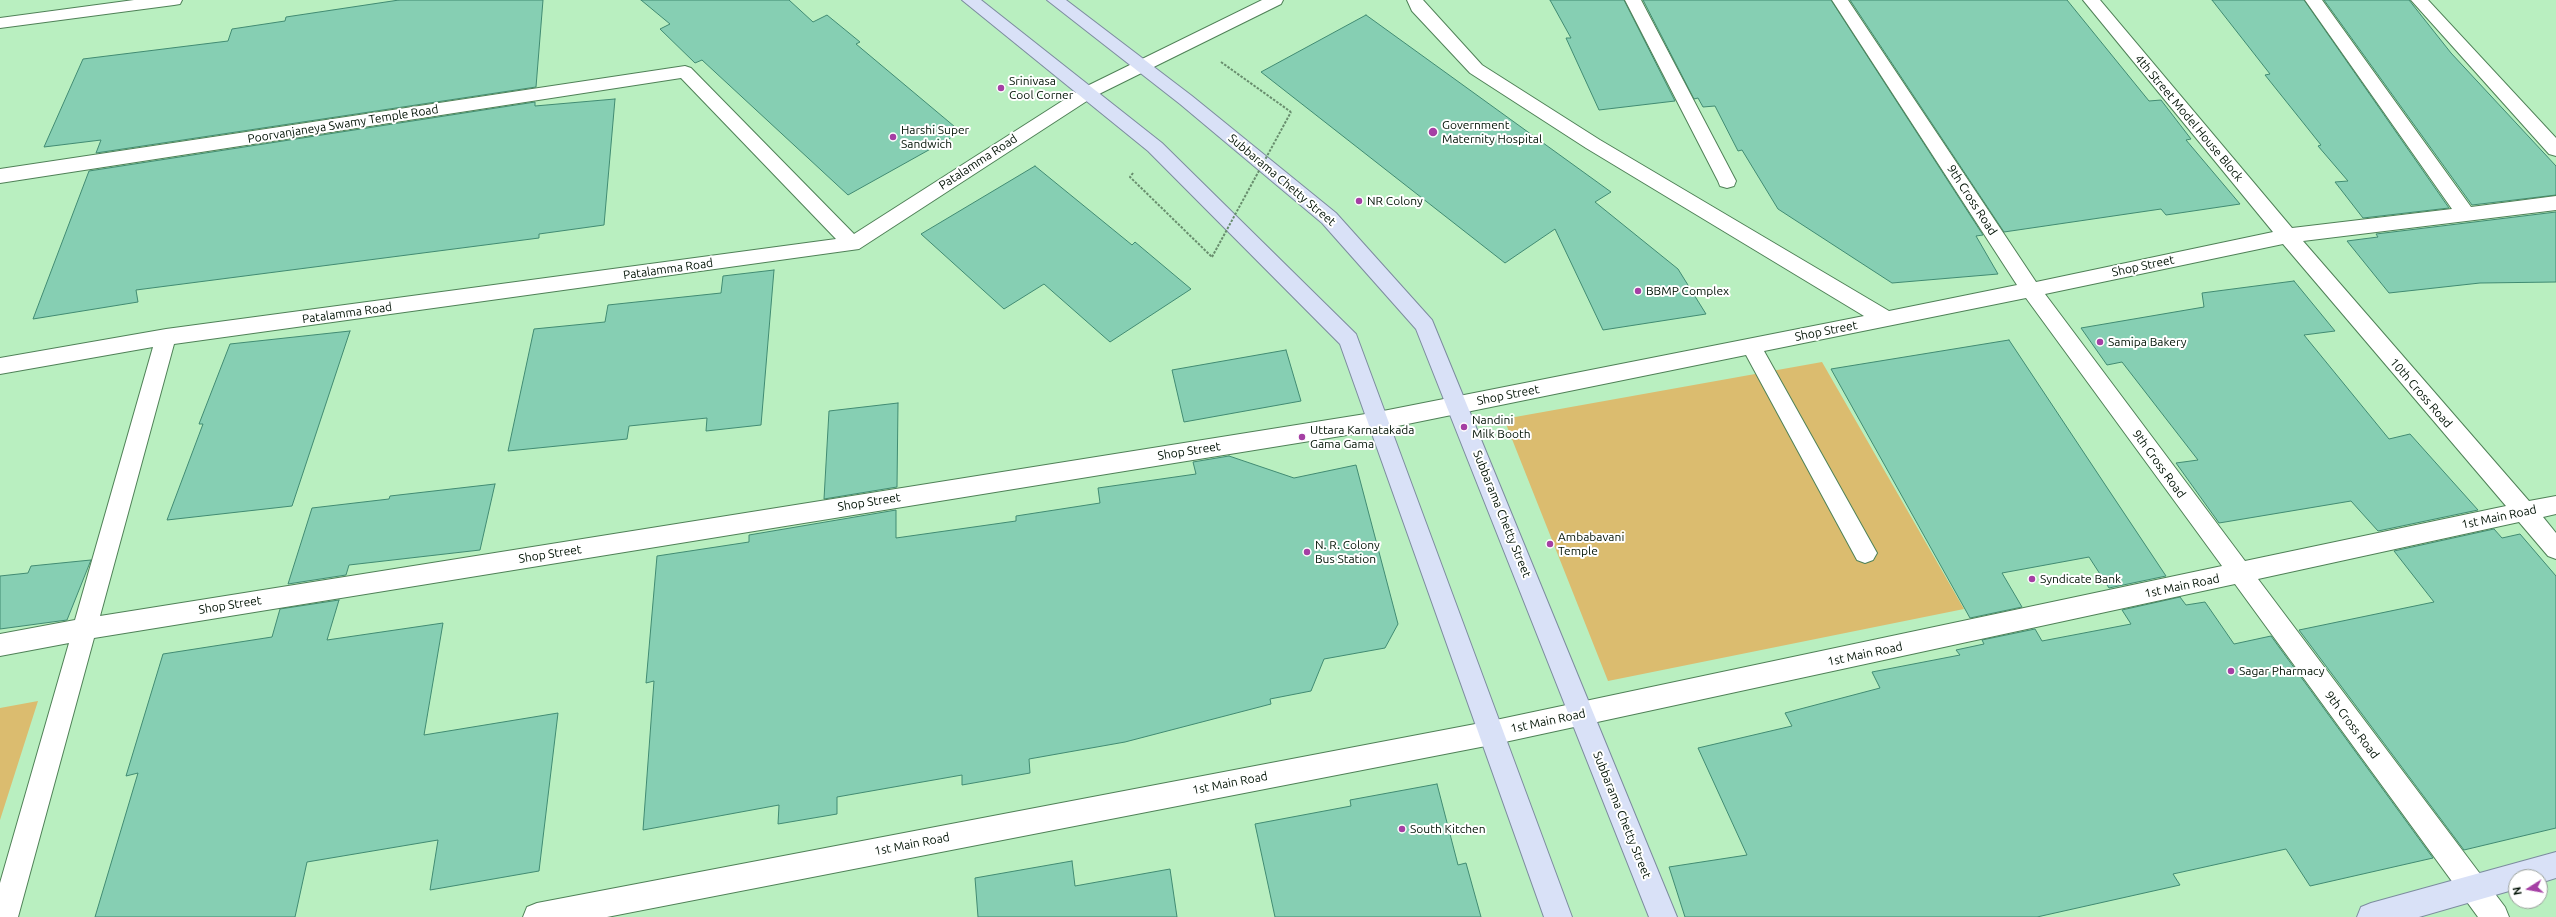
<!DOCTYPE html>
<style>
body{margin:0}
#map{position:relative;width:2556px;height:917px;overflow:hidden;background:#b9efc0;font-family:Ubuntu,sans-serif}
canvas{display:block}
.north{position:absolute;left:2508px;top:869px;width:40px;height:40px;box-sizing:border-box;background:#fff;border:1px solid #99a09b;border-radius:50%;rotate:259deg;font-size:11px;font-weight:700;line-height:16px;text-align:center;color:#011204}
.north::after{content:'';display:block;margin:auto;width:14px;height:18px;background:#a53fa4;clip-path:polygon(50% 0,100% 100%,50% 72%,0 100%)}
</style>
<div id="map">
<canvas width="2556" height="917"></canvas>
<div class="north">N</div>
</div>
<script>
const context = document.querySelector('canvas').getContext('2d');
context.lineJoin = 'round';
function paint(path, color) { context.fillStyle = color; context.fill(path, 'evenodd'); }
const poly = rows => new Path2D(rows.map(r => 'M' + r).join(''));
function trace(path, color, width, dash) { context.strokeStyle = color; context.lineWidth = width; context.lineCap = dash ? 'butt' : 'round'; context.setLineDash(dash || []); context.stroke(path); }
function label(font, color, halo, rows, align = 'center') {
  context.font = font + ' Ubuntu,sans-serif'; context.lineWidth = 4; context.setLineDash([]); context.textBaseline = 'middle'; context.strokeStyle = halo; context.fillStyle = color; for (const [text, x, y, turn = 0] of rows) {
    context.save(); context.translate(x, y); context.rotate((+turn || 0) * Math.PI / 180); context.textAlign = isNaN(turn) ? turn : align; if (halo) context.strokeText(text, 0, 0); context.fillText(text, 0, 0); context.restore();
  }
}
paint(poly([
 [1822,362,1964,609,1608,681,1504,419],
 [38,701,0,820,0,708]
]), '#dbbc6f');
const building = poly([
 [399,0,543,0,536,87,96,153,101,140,44,147,83,59,228,41,232,29,285,21,286,17,399,0],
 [641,0,789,0,813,22,827,15,860,42,856,44,961,132,848,195,702,60,695,63,660,29,670,24,641,0],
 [1550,0,1624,0,1675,101,1599,110,1566,38,1571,38,1550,0],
 [1643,0,1831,0,1983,235,1976,236,1998,274,1892,283,1778,209,1742,150,1738,151,1715,106,1703,107,1698,98,1694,99,1643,0],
 [1850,0,2067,0,2149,101,2161,100,2191,139,2186,140,2240,204,2166,215,2161,209,2004,232,1850,0],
 [2212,0,2304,0,2449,208,2363,218,2335,182,2348,181,2318,146,2321,145,2265,75,2270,74,2212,0],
 [2324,0,2409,0,2451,53,2556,166,2556,195,2472,205,2324,0],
 [1366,15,1611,192,1595,202,1678,269,1706,314,1603,330,1555,229,1505,263,1261,72,1366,15],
 [615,99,604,225,539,234,539,238,136,290,138,302,33,319,89,171,535,102,535,106,615,99],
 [1035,166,1132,245,1135,242,1191,289,1110,342,1044,284,1004,309,921,234,1035,166],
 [2556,212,2556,282,2480,283,2389,293,2347,241,2378,237,2376,234,2556,212],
 [774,270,761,425,706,431,707,418,629,426,627,439,508,451,534,329,605,322,608,305,721,293,723,276,774,270],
 [2294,281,2335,331,2304,335,2389,439,2410,434,2478,510,2378,531,2351,501,2219,523,2176,463,2198,460,2122,362,2107,365,2081,328,2204,307,2202,293,2294,281],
 [350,331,292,506,167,520,203,424,199,424,230,344,350,331],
 [2009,340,2106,486,2166,576,2109,588,2089,557,2002,573,2022,607,1970,618,1831,369,2009,340],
 [1286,350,1301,401,1184,422,1172,370,1286,350],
 [898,403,897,487,824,499,829,411,898,403],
 [1229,456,1294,478,1356,465,1398,624,1385,648,1324,659,1311,691,1270,699,1271,704,1125,742,1029,759,1030,773,962,785,962,775,837,797,837,814,778,824,779,805,643,830,654,681,646,683,657,556,749,542,749,535,896,510,896,538,1016,521,1016,516,1100,503,1098,488,1196,474,1193,462,1229,456],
 [495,484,480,550,349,565,346,575,288,584,312,508,389,499,390,496,495,484],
 [2494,529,2502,538,2520,534,2556,576,2556,828,2464,850,2299,630,2434,602,2394,551,2494,529],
 [91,560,67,620,0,629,0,576,28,573,31,566,91,560],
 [2180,597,2186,605,2205,602,2234,644,2271,636,2433,858,2310,886,2286,849,2173,874,2180,885,2037,917,1685,917,1669,867,1747,855,1698,748,1792,726,1785,713,1880,688,1872,672,1960,655,1956,650,1984,644,1982,640,2035,629,2042,641,2131,624,2122,610,2180,597],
 [339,600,327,640,443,623,424,735,558,713,539,871,430,890,438,840,307,862,295,917,95,917,138,773,126,776,163,654,272,637,280,609,339,600],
 [1437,784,1458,865,1466,863,1481,917,1275,917,1255,824,1351,806,1350,800,1437,784],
 [1072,861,1075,886,1170,869,1177,917,978,917,975,878,1072,861]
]);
paint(building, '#86cfb3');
trace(building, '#418b72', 1);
const minor = poly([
 [134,0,182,0,180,4,174,5,0,28,0,18,134,0],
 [1262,0,1283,0,1281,4,1093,97,859,249,174,344,100,616,1378,412,1864,316,1586,148,1470,73,1412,11,1407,0,1423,0,1482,65,1600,140,1889,311,2017,285,1832,0,1848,0,2036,282,2273,232,2083,0,2100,0,2292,228,2452,209,2305,0,2322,0,2471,207,2556,196,2556,210,2303,241,2529,501,2556,496,2556,514,2543,517,2556,533,2556,559,2548,556,2519,522,2258,579,2505,907,2509,917,2478,917,2235,584,1491,745,607,917,523,917,527,907,537,903,1491,721,2222,566,2026,298,1764,351,1877,553,1873,560,1865,563,1857,560,1746,355,1378,430,94,638,18,917,0,917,0,883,69,643,0,656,0,634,75,620,153,347,0,374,0,358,166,329,836,239,681,78,0,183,0,169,685,66,691,68,854,234,1081,89,1262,0],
 [2283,244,2506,506,2245,561,2045,294,2283,244],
 [1625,0,1641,0,1736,181,1734,186,1727,188,1720,186,1718,181,1625,0],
 [2411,0,2428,0,2556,138,2556,156,2549,154,2411,0]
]);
const major = poly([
 [962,0,981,0,1162,143,1356,334,1572,917,1544,917,1340,344,1148,151,962,0],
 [1047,0,1066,0,1192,96,1336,213,1432,320,1677,917,1649,917,1416,329,1322,223,1180,104,1047,0],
 [2556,852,2556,878,2540,883,2540,877,2516,877,2516,889,2419,917,2357,917,2361,907,2371,903,2556,852]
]);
trace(minor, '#4f8157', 2);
trace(major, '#7c8c9e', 2);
trace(poly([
 [1221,62,1291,112],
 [1133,173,1130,177,1212,257]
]), '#688d6d', 2, [2.5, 1.5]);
paint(minor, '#fff');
paint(major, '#d9e1f7');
trace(poly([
 [1212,257,1291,112]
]), '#688d6d', 2, [2.5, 1.5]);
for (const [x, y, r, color] of [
 [1001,88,4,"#a53fa4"],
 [1433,132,5,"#a53fa4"],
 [893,137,4,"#a53fa4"],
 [1359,201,4,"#a53fa4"],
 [1638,291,4,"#a53fa4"],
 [2100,342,4,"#a53fa4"],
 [1464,427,4,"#a53fa4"],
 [1302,437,4,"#a53fa4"],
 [1550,544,4,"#a53fa4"],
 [1307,552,4,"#a53fa4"],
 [2032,579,4,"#a53fa4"],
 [2231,671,4,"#a53fa4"],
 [1402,829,4,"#a53fa4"]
]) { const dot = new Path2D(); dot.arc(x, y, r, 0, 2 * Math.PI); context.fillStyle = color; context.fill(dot); trace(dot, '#fff', 1.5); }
label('12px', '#011204', '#fff', [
 ["Srinivasa",1009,81],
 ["Cool Corner",1009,95],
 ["Government",1442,125],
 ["Maternity Hospital",1442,139],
 ["Harshi Super",901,130],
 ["Sandwich",901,144],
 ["NR Colony",1367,201],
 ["BBMP Complex",1646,291],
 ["Samipa Bakery",2108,342],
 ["Nandini",1472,420],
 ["Milk Booth",1472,434],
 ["Uttara Karnatakada",1310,430],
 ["Gama Gama",1310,444],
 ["Ambabavani",1558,537],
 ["Temple",1558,551],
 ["N. R. Colony",1315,545],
 ["Bus Station",1315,559],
 ["Syndicate Bank",2040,579],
 ["Sagar Pharmacy",2239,671],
 ["South Kitchen",1410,829]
], 'left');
label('12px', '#011204', '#fff', [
 ["4th Street Model House Block",2189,118,50],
 ["Poorvanjaneya Swamy Temple Road",343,124,-9],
 ["Patalamma Road",978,162,-33],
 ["Subbarama Chetty Street",1282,180,40],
 ["9th Cross Road",1972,200,57],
 ["Shop Street",2143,266,-12],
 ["Patalamma Road",668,269,-8],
 ["Patalamma Road",347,313,-8],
 ["Shop Street",1826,331,-11],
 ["10th Cross Road",2421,393,49],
 ["Shop Street",1508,395,-11],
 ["Shop Street",1189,451,-9],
 ["9th Cross Road",2159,464,54],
 ["Shop Street",869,502,-9],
 ["Subbarama Chetty Street",1502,514,68],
 ["1st Main Road",2499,517,-12],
 ["Shop Street",550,554,-9],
 ["1st Main Road",2182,586,-12],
 ["Shop Street",230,605,-9],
 ["1st Main Road",1865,654,-12],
 ["1st Main Road",1548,721,-12],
 ["9th Cross Road",2352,725,53],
 ["1st Main Road",1230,783,-11],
 ["Subbarama Chetty Street",1622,815,68],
 ["1st Main Road",912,844,-11]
]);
</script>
